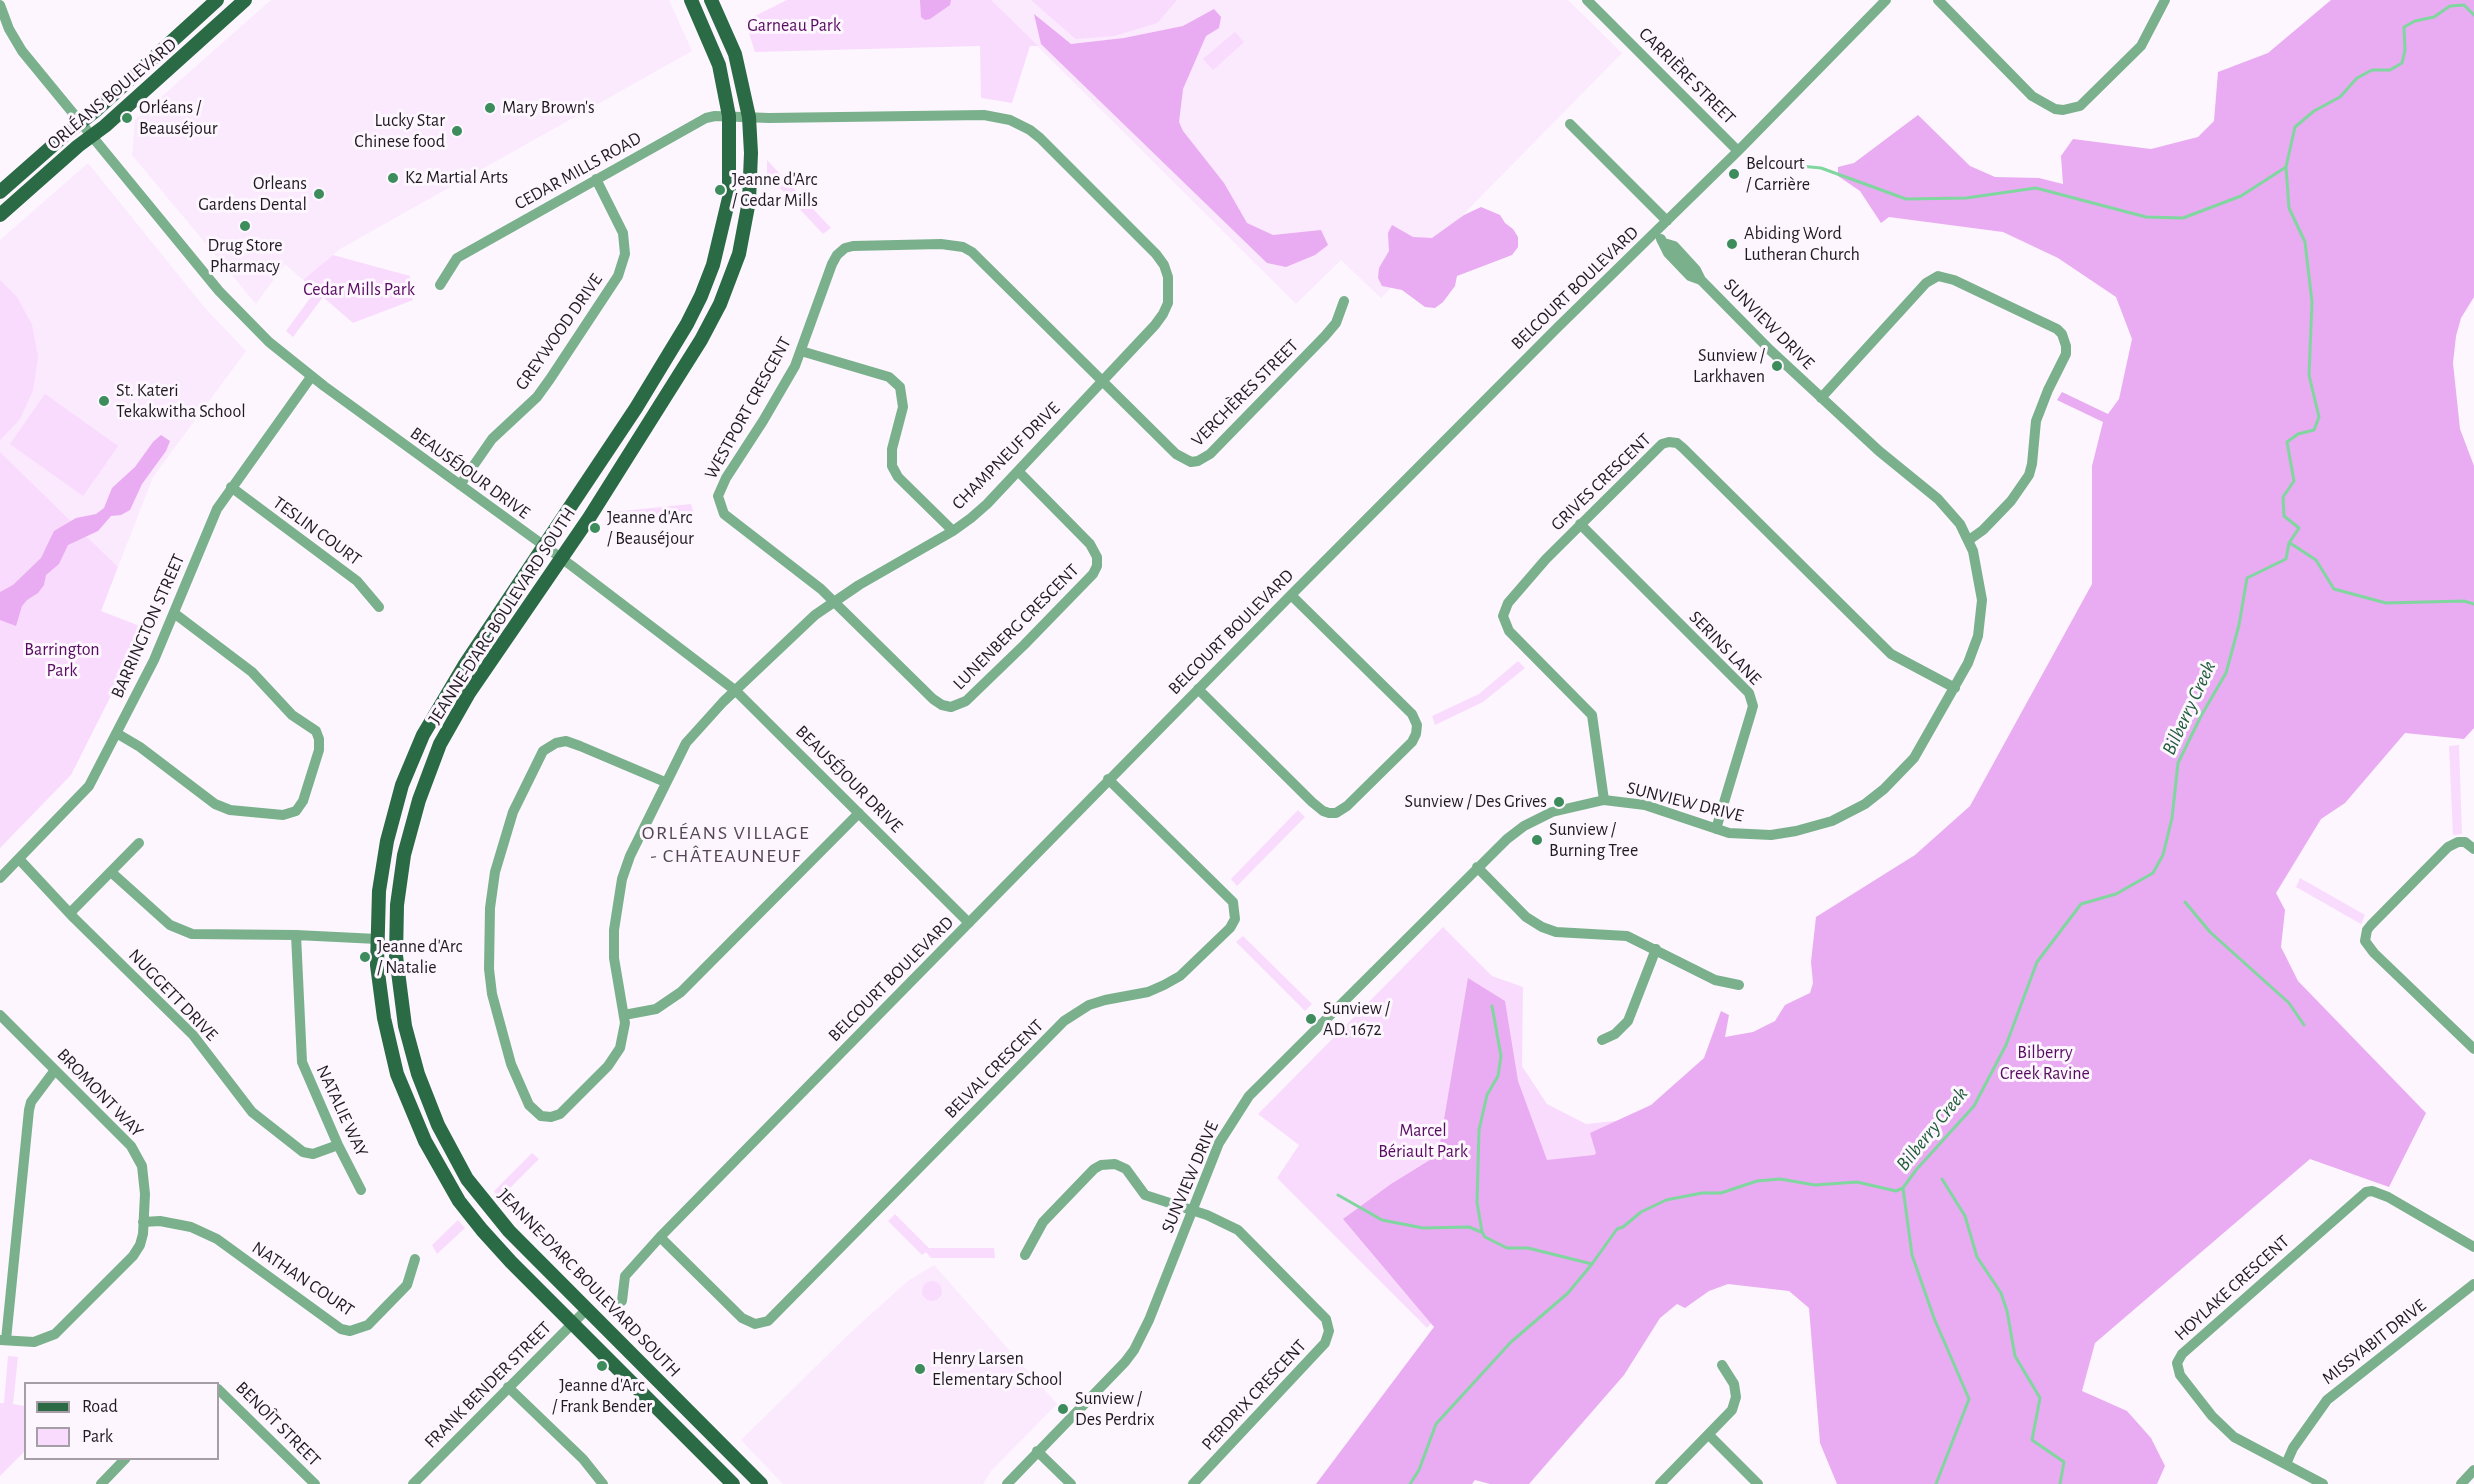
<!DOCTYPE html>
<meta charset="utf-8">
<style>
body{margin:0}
#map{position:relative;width:2474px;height:1484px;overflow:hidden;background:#fdf6fe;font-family:"Alegreya Sans",sans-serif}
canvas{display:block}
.legend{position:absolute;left:24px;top:1382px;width:195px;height:78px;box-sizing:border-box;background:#fdf6fe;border:2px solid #a59ea6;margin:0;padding:8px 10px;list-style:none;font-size:18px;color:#201a21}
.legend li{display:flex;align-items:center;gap:12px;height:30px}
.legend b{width:30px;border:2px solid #a59ea6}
</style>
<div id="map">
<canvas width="2474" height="1484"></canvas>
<ul class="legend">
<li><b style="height:8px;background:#2a6a44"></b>Road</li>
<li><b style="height:16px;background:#f9dbfd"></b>Park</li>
</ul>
</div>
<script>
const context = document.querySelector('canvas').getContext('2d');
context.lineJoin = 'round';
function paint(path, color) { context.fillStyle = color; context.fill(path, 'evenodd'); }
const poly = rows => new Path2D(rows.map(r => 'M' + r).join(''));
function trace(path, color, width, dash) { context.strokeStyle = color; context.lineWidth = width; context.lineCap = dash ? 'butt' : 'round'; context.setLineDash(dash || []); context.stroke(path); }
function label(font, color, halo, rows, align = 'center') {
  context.font = font + ' "Alegreya Sans",sans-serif'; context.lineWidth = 6; context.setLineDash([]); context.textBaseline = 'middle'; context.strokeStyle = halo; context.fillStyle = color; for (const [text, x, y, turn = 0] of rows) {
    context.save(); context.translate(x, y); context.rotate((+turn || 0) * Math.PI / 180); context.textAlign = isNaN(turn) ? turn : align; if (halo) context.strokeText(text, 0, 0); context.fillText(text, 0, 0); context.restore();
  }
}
paint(poly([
 [271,0,669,0,692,51,340,249,303,280,285,264,256,304,132,155,135,120],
 [991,0,1568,0,1622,53,1381,298,1341,260,1296,304],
 [88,163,205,308,246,351,153,477,118,567,0,452,0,240],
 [934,1265,1057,1404,991,1471,983,1484,783,1484,741,1440,850,1333,909,1280]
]), '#fbe9fe');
paint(poly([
 [787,0,991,0,1038,46,1030,46,1012,103,981,98,980,46,755,52,745,21],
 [1031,0,1177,0,1157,23,1114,36,1076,39],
 [1235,32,1244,42,1213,70,1203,59],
 [767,160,831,228,823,234,767,174],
 [333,255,410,276,409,286,413,300,353,323,323,297,293,337,286,331,316,290,303,280],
 [0,280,17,297,32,325,38,357,33,390,20,419,0,440],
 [45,394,118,446,83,496,10,444],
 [0,452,118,567,101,611,145,628,71,775,0,848],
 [691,504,694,514,605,522,612,512],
 [1518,661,1525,668,1483,702,1435,725,1432,716,1479,694],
 [2459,745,2462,834,2453,835,2449,746],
 [1298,810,1305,817,1237,886,1231,879],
 [2300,878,2365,915,2361,924,2296,887],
 [1443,927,1492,976,1523,987,1522,1066,1547,1104,1586,1124,1634,1119,1507,1233,1427,1328,1277,1178,1299,1145,1258,1114],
 [1243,936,1312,1004,1305,1011,1236,942],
 [532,1153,539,1159,499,1199,494,1191],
 [895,1214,929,1248,994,1248,995,1258,931,1258,926,1252,922,1255,888,1221],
 [458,1220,465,1228,437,1254,432,1245],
 '922 1291a10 10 0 1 1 20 0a10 10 0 1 1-20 0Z',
 [8,1356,18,1357,13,1404,25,1406,25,1451,0,1476,0,1403,4,1403]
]), '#f9dbfd');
paint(poly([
 [920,0,951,0,950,5,930,19,925,20,921,17],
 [2331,0,2474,0,2474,297,2461,318,2456,336,2453,363,2460,429,2474,466,2474,728,2464,739,2405,733,2345,803,2321,819,2276,893,2285,910,2281,947,2298,981,2426,1113,2389,1187,2310,1159,2095,1343,2082,1391,2127,1411,2151,1438,2165,1466,2157,1484,1837,1484,1820,1443,1809,1308,1789,1291,1728,1284,1709,1291,1685,1308,1677,1304,1660,1318,1624,1375,1529,1484,1490,1484,1475,1480,1472,1484,1316,1484,1434,1327,1343,1219,1391,1184,1438,1155,1468,978,1505,1001,1518,1081,1547,1160,1594,1155,1596,1153,1590,1133,1651,1105,1704,1058,1721,1011,1729,1015,1725,1037,1753,1032,1775,1021,1785,1005,1810,993,1813,983,1811,962,1816,917,1915,855,1970,806,2092,584,2092,466,2103,422,2057,400,2062,392,2108,414,2119,399,2132,339,2116,297,2058,258,2003,232,1889,217,1881,223,1860,191,1838,176,1838,167,1854,163,1918,115,1970,166,1995,177,2039,178,2063,184,2061,156,2073,139,2151,149,2198,137,2214,121,2218,72,2268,53],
 [1214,9,1221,17,1219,28,1206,36,1183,89,1179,122,1183,131,1224,183,1247,223,1273,235,1321,230,1328,245,1315,255,1286,267,1267,263,1041,44,1034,14,1071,44,1124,38,1183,26],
 [1481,207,1500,215,1505,223,1513,229,1518,237,1518,247,1512,255,1457,276,1455,286,1443,302,1435,308,1425,307,1402,290,1382,286,1378,278,1379,268,1389,251,1388,233,1392,225,1413,237,1432,238,1464,215],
 [161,435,170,441,166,451,142,484,130,510,121,515,111,516,98,531,68,545,59,564,46,575,44,585,38,593,27,600,22,606,16,626,0,620,0,592,13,585,41,558,54,531,76,518,96,514,104,508,112,488,135,467,153,442]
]), '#e9abf1');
trace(poly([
 [1790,165,1821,168,1906,199,1966,198,2036,188,2146,217,2183,218,2241,196,2286,167],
 [2290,543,2316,560,2334,589,2386,603,2464,601,2474,604],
 [2185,902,2210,932,2289,1003,2304,1025],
 [1492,1006,1501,1056,1498,1076,1487,1095,1479,1130,1477,1202,1482,1232,1485,1237,1507,1248,1528,1248,1592,1264],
 [1942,1179,1965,1216,1977,1257,2001,1293,2007,1311,2015,1356,2040,1398,2032,1440,2064,1462,2060,1484],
 [1338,1195,1382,1220,1423,1228,1469,1227,1481,1232],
 [1410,1484,1419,1470,1436,1424,1511,1342,1568,1293,1592,1264,1617,1229,1623,1227,1641,1212,1666,1200,1702,1193,1721,1193,1757,1181,1780,1179,1815,1185,1857,1182,1896,1191,1903,1188],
 [1936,1484,1969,1399,1934,1318,1912,1255,1903,1188,1916,1170,1974,1106,2006,1045,2037,962,2081,904,2116,894,2153,873,2163,855,2172,818,2178,763,2201,716,2226,673,2239,625,2247,578,2286,559,2289,543,2299,528,2284,516,2283,497,2294,481,2287,442,2298,434,2314,430,2319,417,2309,375,2312,302,2305,242,2289,208,2286,167,2295,127,2314,111,2340,97,2357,78,2372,70,2390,70,2402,63,2405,50,2404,27,2415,21,2434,17,2450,6,2464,5,2474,15]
]), '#80d69f', 3);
trace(poly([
 [1587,0,1738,151],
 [1938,0,2032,96,2055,109,2063,110,2080,106,2141,46,2165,0],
 [0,5,9,29,22,51,219,291,269,342,324,386,572,566,736,691,969,923],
 [1570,124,1667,221],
 [1661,239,1668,253,1690,276,1701,280],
 [440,285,457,258,706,118,715,116,769,118,984,115,1010,120,1030,130,1040,138,1156,254,1164,265,1168,277,1168,303,1163,314,1155,325,987,504,971,518,953,531,859,585,815,615,723,702,686,743,630,856,622,879,614,930,614,958,625,1023,620,1048,608,1066,560,1114,551,1117,541,1116,529,1105,511,1064,492,994,489,969,490,908,495,872,513,812,543,751,556,743,566,741,580,746,665,782],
 [801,351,889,377,900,387,903,407,892,449,892,466,898,477,953,531],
 [1821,398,1926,283,1938,276,1954,280,2057,329,2062,334,2066,346,2066,354,2048,390,2036,421,2032,464,2029,475,2011,501,1983,530,1969,540],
 [1018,471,1090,544,1097,557,1097,566,1093,574,1024,645,966,701,951,707,942,705,933,699,821,589,724,514,718,496,726,478,763,421,795,366,832,264,837,255,845,248,853,246,941,244,963,247,972,252,1176,454,1191,462,1198,461,1210,454,1325,336,1336,323,1344,301],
 [460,485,492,439,537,397,550,379,618,276,625,254,623,233,596,179],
 [231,487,357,581,379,607],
 [1580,524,1749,693,1753,706,1751,713,1716,829],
 [1198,689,1312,802,1323,811,1329,813,1336,813,1347,806,1412,742,1416,734,1417,725,1412,714,1291,595],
 [118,734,140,747,215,804,230,810,283,815,296,811,303,801,319,750,319,739,316,731,292,715,252,672,174,613],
 [1604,800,1592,715,1509,631,1503,616,1508,603,1546,559,1662,444,1669,442,1677,443,1683,448,1891,654,1955,688],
 [2474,849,2465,842,2458,842,2448,847,2371,925,2367,930,2365,941,2374,953,2474,1049],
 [19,859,74,918,193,1035,252,1112,303,1152,313,1154,338,1145],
 [1477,867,1526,917,1542,927,1556,932,1627,936,1715,980,1739,985],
 [111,872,170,925,192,934,296,935,302,1062,338,1145,361,1190],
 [0,878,89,786,154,660,217,509,311,377],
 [70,913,139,843],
 [296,935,377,939],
 [0,1015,131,1146,142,1166,145,1194,143,1234,140,1245,133,1256,55,1334,34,1342,0,1340],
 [624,1015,656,1009,681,992,859,813],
 [1602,1040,1615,1034,1628,1021,1656,949],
 [143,1222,160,1221,191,1227,217,1239,341,1329,350,1331,368,1325,407,1285,415,1259],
 [660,1237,742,1318,755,1324,768,1321,1064,1021,1089,1005,1105,1000,1148,992,1164,985,1180,976,1230,928,1235,919,1233,902,1108,779],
 [1025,1255,1043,1222,1094,1169,1101,1165,1115,1164,1126,1169,1145,1195,1207,1215,1238,1230,1326,1319,1329,1331,1325,1343,1193,1484],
 [622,1301,625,1276,660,1237,1291,595,1558,327,1738,151,1886,0],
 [6,1340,29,1110,31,1102,55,1070],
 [508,1387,583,1459,603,1484],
 [218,1389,315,1484],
 [1709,1435,1758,1484],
 [1037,1451,1071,1484],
 [2286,1464,2293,1448,2327,1400,2474,1284],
 [101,1484,126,1458],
 [413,1484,587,1309],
 [1007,1484,1125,1362,1134,1350,1149,1320,1219,1143,1249,1096,1507,839,1524,826,1552,812,1604,800,1645,805,1729,833,1771,835,1796,831,1832,821,1865,804,1884,789,1914,758,1968,663,1978,636,1982,600,1973,551,1960,524,1938,499,1879,451,1770,350,1701,280,1696,270,1674,246,1664,243],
 [1660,1484,1732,1410,1736,1397,1734,1384,1722,1365],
 [2323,1484,2234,1437,2212,1416,2180,1375,2177,1363,2182,1354,2366,1192,2372,1191,2388,1197,2474,1247],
 [2461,1484,2474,1470]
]), '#7ab18c', 10);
trace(poly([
 [691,0,719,65,729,116,729,198,713,265,701,296,687,324,636,408,464,666,423,735,402,785,387,841,379,891,377,965,384,1018,397,1074,425,1141,459,1201,482,1230,511,1262,733,1484],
 [711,0,735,54,749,117,751,153,749,201,739,254,720,304,701,340,589,518,469,693,440,744,419,800,404,855,397,905,396,956,405,1026,418,1074,438,1125,467,1179,509,1231,761,1484],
 [0,192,67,133,94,112,217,0],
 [0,215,78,146,105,126,245,0]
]), '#2a6a44', 14);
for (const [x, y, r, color] of [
 [490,108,6,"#3c8c5c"],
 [127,118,6,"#3c8c5c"],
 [457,131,6,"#3c8c5c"],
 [1734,174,6,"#3c8c5c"],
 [393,178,6,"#3c8c5c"],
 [720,190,6,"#3c8c5c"],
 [319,194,6,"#3c8c5c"],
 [245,226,6,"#3c8c5c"],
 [1732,244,6,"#3c8c5c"],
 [1777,366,6,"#3c8c5c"],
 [104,401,6,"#3c8c5c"],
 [595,528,6,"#3c8c5c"],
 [1559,802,6,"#3c8c5c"],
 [1537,840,6,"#3c8c5c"],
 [365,957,6,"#3c8c5c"],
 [1311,1019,6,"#3c8c5c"],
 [602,1366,6,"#3c8c5c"],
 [920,1369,6,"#3c8c5c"],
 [1063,1409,6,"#3c8c5c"]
]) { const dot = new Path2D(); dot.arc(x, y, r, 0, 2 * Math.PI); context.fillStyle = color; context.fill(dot); trace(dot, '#fdf6fe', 2); }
label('18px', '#570c61', '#fdf6fe', [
 ["Garneau Park",794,26],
 ["Cedar Mills Park",359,290],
 ["Barrington",62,650],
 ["Park",62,671],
 ["Bilberry",2045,1053],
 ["Creek Ravine",2045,1074],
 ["Marcel",1423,1131],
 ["Bériault Park",1423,1152]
]);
label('18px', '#201a21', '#fdf6fe', [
 ["CARRIÈRE STREET",1687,76,45],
 ["ORLÉANS BOULEVARD",112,94,-40],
 ["CEDAR MILLS ROAD",578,171,-29],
 ["BELCOURT BOULEVARD",1575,288,-44],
 ["SUNVIEW DRIVE",1769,324,45],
 ["GREYWOOD DRIVE",559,332,-55],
 ["VERCHÈRES STREET",1245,393,-45],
 ["WESTPORT CRESCENT",748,408,-61],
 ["CHAMPNEUF DRIVE",1006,456,-45],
 ["BEAUSÉJOUR DRIVE",470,473,36],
 ["GRIVES CRESCENT",1601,482,-44],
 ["TESLIN COURT",317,531,36],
 ["JEANNE-D'ARC BOULEVARD SOUTH",502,616,-57],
 ["BARRINGTON STREET",148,626,-66],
 ["LUNENBERG CRESCENT",1016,627,-45],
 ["BELCOURT BOULEVARD",1231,632,-45],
 ["SERINS LANE",1725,648,46],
 ["BEAUSÉJOUR DRIVE",849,779,45],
 ["SUNVIEW DRIVE",1685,802,14],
 ["BELCOURT BOULEVARD",891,979,-45],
 ["NUGGETT DRIVE",173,995,46],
 ["BELVAL CRESCENT",994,1069,-45],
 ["BROMONT WAY",100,1093,46],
 ["NATALIE WAY",342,1111,65],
 ["SUNVIEW DRIVE",1190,1177,-67],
 ["NATHAN COURT",303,1279,34],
 ["JEANNE-D'ARC BOULEVARD SOUTH",589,1283,46],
 ["HOYLAKE CRESCENT",2232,1288,-42],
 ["MISSYABIT DRIVE",2374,1342,-38],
 ["FRANK BENDER STREET",488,1385,-45],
 ["PERDRIX CRESCENT",1254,1395,-47],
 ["BENOÎT STREET",278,1424,45]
]);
label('18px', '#201a21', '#fdf6fe', [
 ["Orléans /",139,108],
 ["Beauséjour",139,129],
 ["Mary Brown's",502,108],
 ["Lucky Star",445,121,"right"],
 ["Chinese food",445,142,"right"],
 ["Belcourt",1746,164],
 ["/ Carrière",1746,185],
 ["K2 Martial Arts",405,178],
 ["Jeanne d'Arc",732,180],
 ["/ Cedar Mills",732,201],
 ["Orleans",307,184,"right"],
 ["Gardens Dental",307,205,"right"],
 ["Abiding Word",1744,234],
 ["Lutheran Church",1744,255],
 ["Drug Store",245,246,"center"],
 ["Pharmacy",245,267,"center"],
 ["Sunview /",1765,356,"right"],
 ["Larkhaven",1765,377,"right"],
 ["St. Kateri",116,391],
 ["Tekakwitha School",116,412],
 ["Jeanne d'Arc",607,518],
 ["/ Beauséjour",607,539],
 ["Sunview / Des Grives",1547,802,"right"],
 ["Sunview /",1549,830],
 ["Burning Tree",1549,851],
 ["Jeanne d'Arc",377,947],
 ["/ Natalie",377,968],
 ["Sunview /",1323,1009],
 ["AD. 1672",1323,1030],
 ["Henry Larsen",932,1359],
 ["Elementary School",932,1380],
 ["Jeanne d'Arc",602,1386,"center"],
 ["/ Frank Bender",602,1407,"center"],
 ["Sunview /",1075,1399],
 ["Des Perdrix",1075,1420]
], 'left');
label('italic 20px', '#1f5d39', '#fdf6fe', [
 ["Bilberry Creek",2189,708,-65],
 ["Bilberry Creek",1932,1129,-51]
]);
context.letterSpacing = '1.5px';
label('20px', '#544656', '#fdf6fe', [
 ["ORLÉANS VILLAGE",726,833],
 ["- CHÂTEAUNEUF",726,856]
]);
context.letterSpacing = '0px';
</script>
